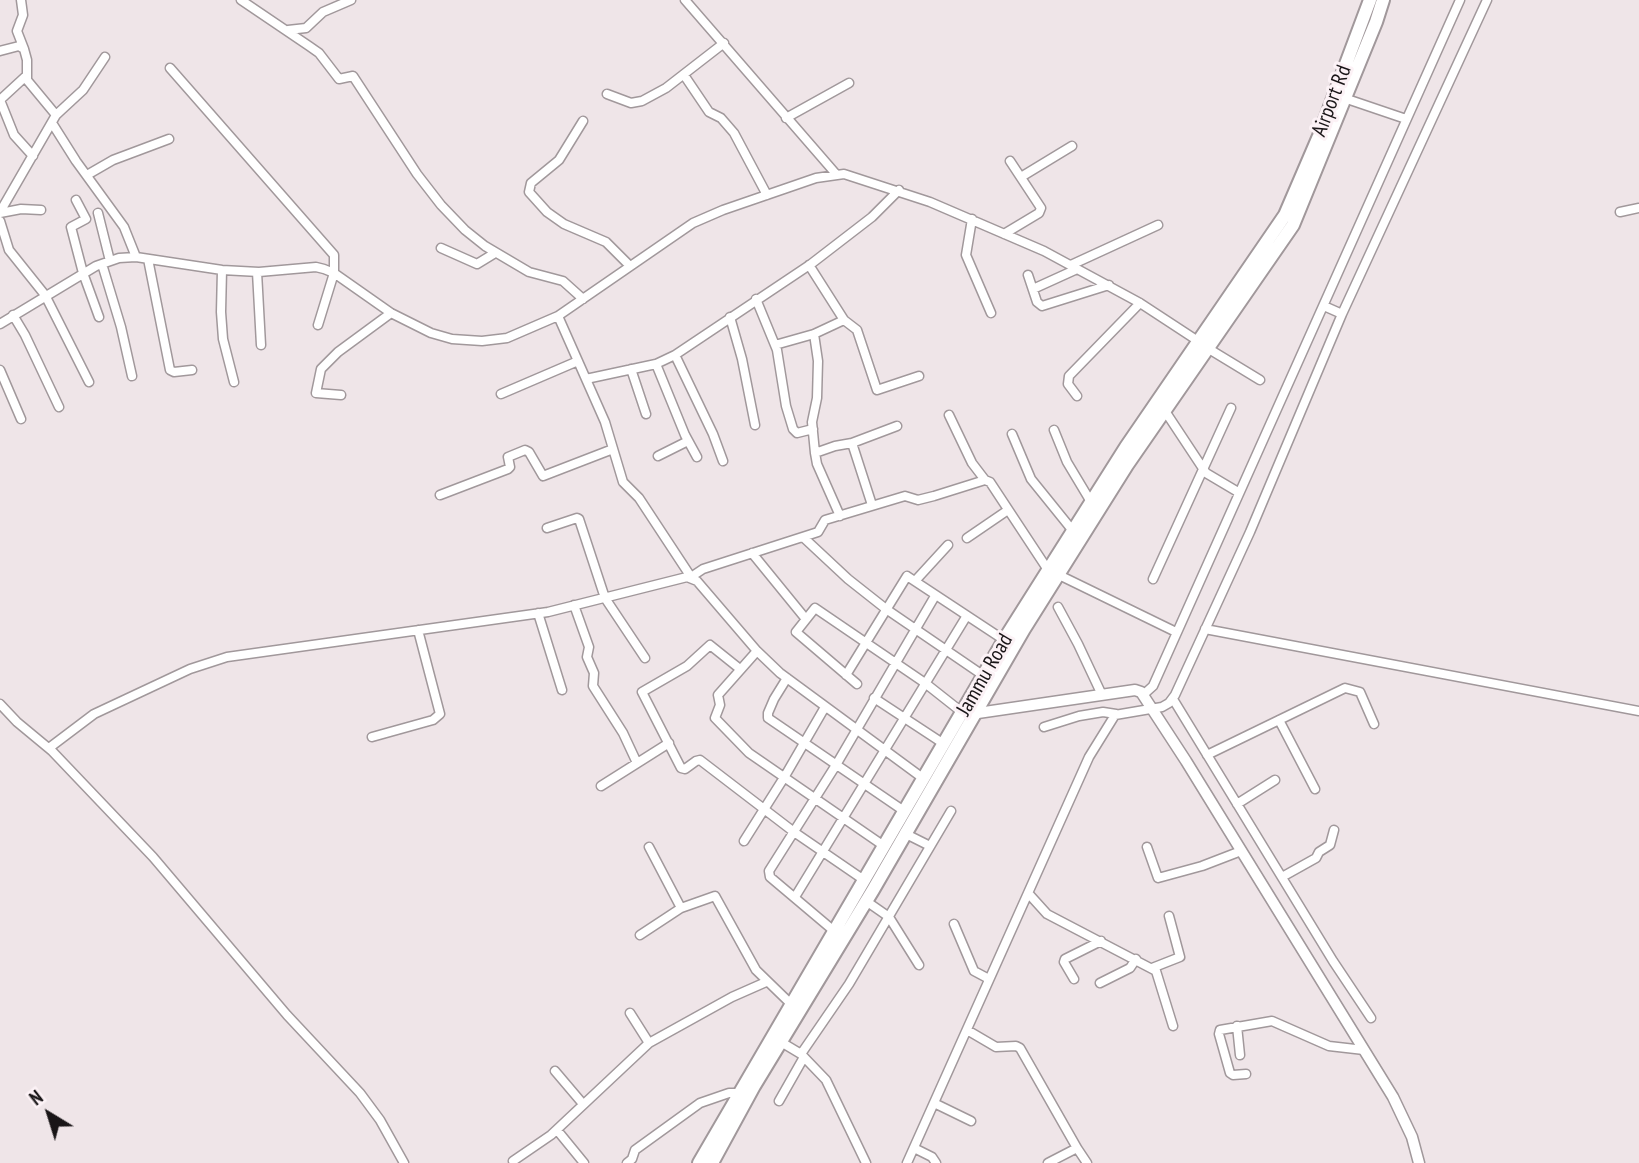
<!DOCTYPE html>
<style>
body{margin:0}
#map{position:relative;width:1639px;height:1163px;overflow:hidden;background:#efe5e8;font-family:"PT Sans Narrow",sans-serif}
canvas{display:block}
.north{position:absolute;left:14px;top:1079px;width:70px;height:70px;-webkit-text-stroke:5px #fcf2f6;paint-order:stroke;rotate:322deg;font-size:19px;font-weight:700;line-height:28px;text-align:center;color:#191517}
.north::after{content:'';display:block;margin:auto;width:24px;height:32px;background:#191517;clip-path:polygon(50% 0,100% 100%,50% 72%,0 100%)}
</style>
<div id="map">
<canvas width="1639" height="1163"></canvas>
<div class="north">N</div>
</div>
<script>
const context = document.querySelector('canvas').getContext('2d');
context.lineJoin = 'round';
const poly = rows => new Path2D(rows.map(r => 'M' + r).join(''));
function trace(path, color, width, dash) { context.strokeStyle = color; context.lineWidth = width; context.lineCap = dash ? 'butt' : 'round'; context.setLineDash(dash || []); context.stroke(path); }
function label(font, color, halo, rows, align = 'center') {
  context.font = font + ' "PT Sans Narrow",sans-serif'; context.lineWidth = 6; context.setLineDash([]); context.textBaseline = 'middle'; context.strokeStyle = halo; context.fillStyle = color; for (const [text, x, y, turn = 0] of rows) {
    context.save(); context.translate(x, y); context.rotate((+turn || 0) * Math.PI / 180); context.textAlign = isNaN(turn) ? turn : align; if (halo) context.strokeText(text, 0, 0); context.fillText(text, 0, 0); context.restore();
  }
}
const minor = poly([
 [21,0,23,15,17,31,24,49],
 [241,0,309,46,319,53,339,79,353,76,417,174,441,205,465,230,485,246,529,272,563,281,583,299],
 [685,0,836,174],
 [288,30,306,28,323,12,351,0],
 [0,51,19,46,24,49,27,60,27,80,56,115],
 [170,68,334,255,334,273,318,325],
 [684,75,709,112,721,118,734,133,767,195],
 [607,94,631,103,642,101,666,88,724,43],
 [1344,98,1406,119],
 [0,100,14,135,33,156],
 [0,100,26,76],
 [786,118,849,83],
 [583,121,559,160,531,183,529,192,547,212,564,224,606,242,630,266],
 [52,123,76,161,124,227,136,257],
 [87,175,113,160,169,139],
 [1021,177,1072,146],
 [76,200,86,219,71,227,83,273,99,317],
 [0,212,56,115,83,90,105,57],
 [1620,212,1639,208],
 [0,213,21,209,41,210],
 [98,213,110,261],
 [972,219,966,255,991,313],
 [0,221,9,250,45,295,89,382],
 [1004,234,1039,213,1041,208,1010,161],
 [441,248,477,264,495,253],
 [148,259,170,370,174,372,192,370],
 [102,264,121,327,132,376],
 [809,265,844,320,857,330,877,390,919,376],
 [1071,265,1158,225],
 [222,270,221,312,223,339,234,382],
 [257,272,261,345],
 [1028,275,1037,302,1042,306,1109,285],
 [1033,289,1077,269],
 [756,299,777,350,786,406,793,429,797,433,813,429],
 [1324,306,1342,314],
 [13,315,25,335,59,407],
 [558,316,605,422,623,482,639,498,691,577,703,569,818,532,825,520,905,496,918,500,934,496,985,480,990,482,1048,570],
 [730,317,742,359,755,425],
 [0,324,96,266,119,258,136,257,222,270,259,272,316,267,324,269,334,273,391,313,431,333,452,339,482,341,507,338,558,316,693,223,723,210,816,178,844,174,930,202,1044,251,1140,303,1198,341],
 [814,334,818,361,817,398,812,422,815,453,817,464,840,516],
 [775,345,814,334,844,320],
 [1209,349,1260,380],
 [675,355,713,434,723,461],
 [656,364,685,435,697,457],
 [631,369,646,414],
 [0,370,21,419],
 [586,379,656,364,675,355,811,264,872,217,899,190],
 [501,394,578,361],
 [341,395,316,393,321,369,338,352,391,313],
 [1077,396,1068,384,1069,376,1140,303],
 [1165,411,1206,473,1238,492],
 [949,415,972,463,985,480],
 [1054,430,1067,462,1091,502],
 [1012,434,1031,479,1073,531],
 [852,443,872,505],
 [815,453,835,446,852,443,897,426],
 [658,456,688,441],
 [440,495,508,469,510,467,508,457,525,450,529,452,543,476,613,449],
 [547,528,577,518,579,519,605,598,645,658],
 [803,537,848,579,886,609,984,676],
 [967,538,1008,510],
 [752,553,805,618],
 [1059,575,1176,632],
 [1153,579,1231,408],
 [915,581,948,545],
 [574,605,589,647,587,657,594,673,593,686,623,733,637,763],
 [1058,607,1078,644,1102,695],
 [538,613,562,690],
 [1205,629,1639,711],
 [757,651,718,695,720,705,715,718,749,753,884,846],
 [740,669,710,645,687,666,642,692,681,768,685,769,696,761,700,760,794,832,864,880],
 [846,675,907,576,1004,640],
 [787,678,774,699,768,713,768,718,904,811],
 [857,684,796,632,815,608,925,683,963,713],
 [1143,695,1153,686,1460,0],
 [874,698,944,744],
 [1173,699,1333,961,1371,1018],
 [0,704,17,722,52,751,153,857,287,1015,360,1093,380,1120,404,1163],
 [1279,720,1315,789],
 [1044,727,1079,716,1103,712,1116,714],
 [372,737,433,720,440,714,418,630],
 [49,748,94,714,190,669,227,657,548,612,687,577,697,581,757,651,780,673,924,779],
 [1207,755,1345,688,1360,692,1374,724],
 [601,786,669,743],
 [1237,804,1275,780],
 [904,833,930,846],
 [744,841,785,776,825,707],
 [649,847,681,908],
 [1147,847,1158,878,1202,866,1241,851],
 [1282,877,1316,858,1319,852,1330,845,1334,830],
 [1028,893,1047,914,1156,971,1173,1026],
 [795,897,966,617],
 [866,901,889,917,919,965],
 [954,924,974,971,989,979],
 [834,931,770,877,769,871,836,765,935,596],
 [640,935,681,908,715,896,756,970,791,1004],
 [1152,968,1180,957,1169,916],
 [1074,979,1064,962,1065,959,1101,941],
 [1100,983,1130,968,1136,959],
 [630,1013,649,1043],
 [1237,1026,1240,1055],
 [967,1030,996,1047,1016,1046,1020,1048,1077,1148],
 [781,1042,801,1054,826,1080,866,1163],
 [801,1054,849,984,951,811],
 [555,1071,583,1104],
 [1246,1074,1233,1075,1230,1073,1219,1034,1220,1030,1272,1021,1329,1046,1364,1050],
 [779,1101,804,1057],
 [934,1103,971,1121],
 [557,1130,584,1163],
 [914,1148,932,1157,936,1163],
 [513,1161,551,1135,649,1043,732,997,766,982],
 [627,1163,632,1159,635,1150,700,1103,729,1093,740,1093],
 [907,1163,1089,757,1115,715,1162,707,1169,703,1175,695,1250,532,1342,314,1487,0],
 [1048,1163,1077,1148,1087,1163]
]);
const tertiary = poly([
 [971,714,1135,690,1141,692,1186,761,1393,1097,1412,1137,1419,1163]
]);
const primary = poly([
 [699,1163,1004,640,1126,447,1285,215,1319,136,1370,0],
 [712,1163,754,1086,873,890,1024,629,1127,465,1293,225,1376,22,1383,0]
]);
trace(minor, '#a1989b', 11);
trace(tertiary, '#a1989b', 13);
trace(primary, '#a1989b', 16);
trace(minor, '#fff', 8);
trace(tertiary, '#fff', 10);
trace(primary, '#fff', 12);
label('21px', '#191517', '#fcf2f6', [
 ["Airport Rd",1332,101,-69],
 ["Jammu Road",985,675,-60]
]);
</script>
